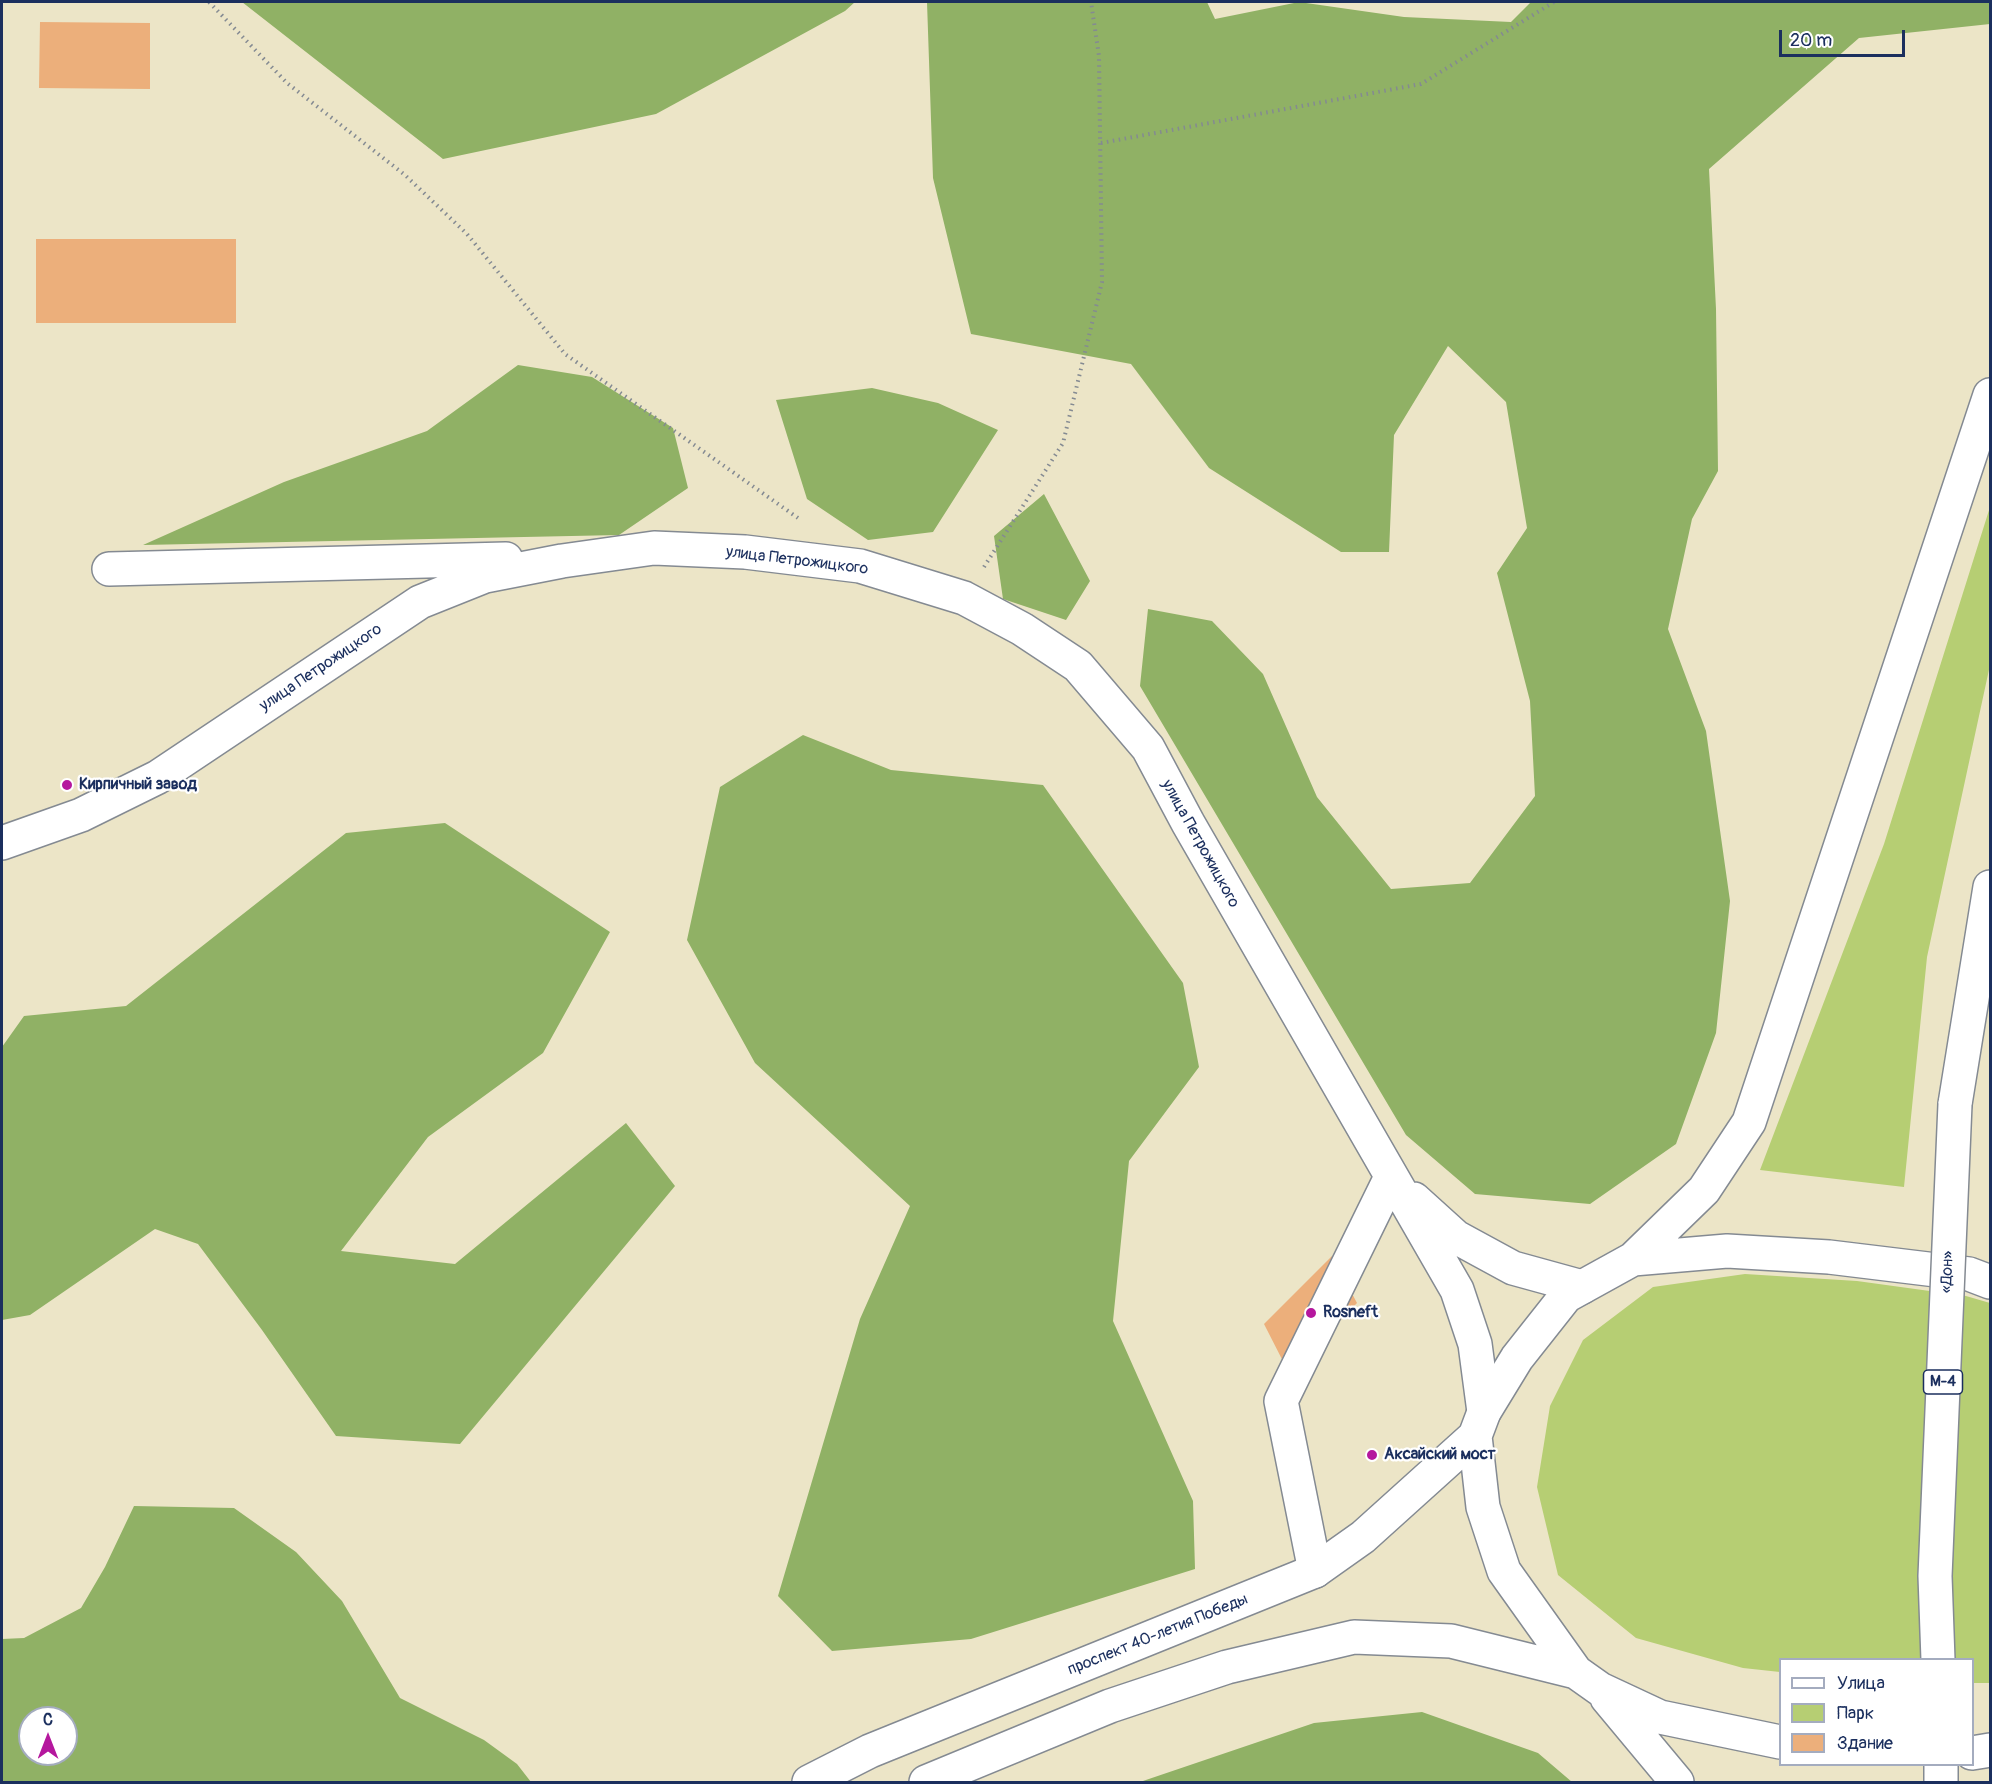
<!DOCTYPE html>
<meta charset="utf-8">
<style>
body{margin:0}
#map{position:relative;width:1992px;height:1784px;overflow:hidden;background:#ece5c7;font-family:Pangolin,sans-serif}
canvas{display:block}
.frame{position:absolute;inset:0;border:3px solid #1b2f5e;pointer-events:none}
.legend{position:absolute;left:1779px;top:1658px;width:195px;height:108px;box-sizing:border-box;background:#fff;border:2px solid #a4acbf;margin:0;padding:8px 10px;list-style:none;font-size:18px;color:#1b2f5e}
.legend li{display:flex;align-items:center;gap:12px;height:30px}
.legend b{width:30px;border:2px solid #a4acbf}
.north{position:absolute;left:18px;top:1706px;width:60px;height:60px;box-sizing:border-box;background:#fff;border:2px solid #a4acbf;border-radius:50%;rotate:0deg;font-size:16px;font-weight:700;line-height:24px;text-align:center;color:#1b2f5e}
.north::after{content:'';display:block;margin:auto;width:21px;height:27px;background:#b5179e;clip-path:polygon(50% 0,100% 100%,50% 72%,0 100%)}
.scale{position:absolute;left:1779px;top:30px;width:126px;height:27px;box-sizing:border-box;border:3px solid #1b2f5e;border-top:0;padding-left:8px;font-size:18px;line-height:21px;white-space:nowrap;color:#1b2f5e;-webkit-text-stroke:4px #fff;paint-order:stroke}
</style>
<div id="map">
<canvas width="1992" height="1784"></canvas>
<div class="frame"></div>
<ul class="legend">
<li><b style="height:8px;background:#fff"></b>Улица</li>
<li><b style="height:16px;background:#b6ce73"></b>Парк</li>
<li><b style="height:16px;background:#ecaf7b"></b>Здание</li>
</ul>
<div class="north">С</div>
<div class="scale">20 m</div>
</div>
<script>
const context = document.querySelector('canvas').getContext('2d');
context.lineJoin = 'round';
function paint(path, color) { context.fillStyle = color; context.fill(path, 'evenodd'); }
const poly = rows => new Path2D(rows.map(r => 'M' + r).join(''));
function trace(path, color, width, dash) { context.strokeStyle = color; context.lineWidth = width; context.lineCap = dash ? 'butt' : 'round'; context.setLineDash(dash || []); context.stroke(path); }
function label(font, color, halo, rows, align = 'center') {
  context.font = font + ' Pangolin,sans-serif'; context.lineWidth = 4.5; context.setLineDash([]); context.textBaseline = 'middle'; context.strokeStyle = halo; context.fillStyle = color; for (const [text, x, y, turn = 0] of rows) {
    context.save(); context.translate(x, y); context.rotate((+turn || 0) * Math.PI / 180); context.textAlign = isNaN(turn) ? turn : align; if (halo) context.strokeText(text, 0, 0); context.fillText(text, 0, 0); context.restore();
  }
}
paint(poly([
 [1990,507,1990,665,1927,957,1904,1187,1760,1170,1884,844],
 [1745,1274,1857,1281,1966,1296,1990,1303,1990,1683,1973,1683,1972,1660,1780,1660,1780,1672,1743,1668,1636,1638,1558,1575,1537,1487,1550,1406,1583,1340,1653,1287]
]), '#b6ce73');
paint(poly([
 [242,2,855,2,845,11,656,114,443,159],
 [927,2,1207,2,1215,19,1299,2,1404,17,1511,22,1531,2,1990,2,1990,24,1859,38,1709,169,1716,309,1718,471,1692,519,1668,629,1706,731,1730,901,1716,1033,1676,1144,1590,1204,1475,1194,1406,1135,1140,686,1148,609,1212,621,1263,674,1317,797,1391,889,1470,883,1535,796,1530,701,1497,573,1527,528,1506,402,1448,346,1394,435,1389,552,1341,552,1209,468,1131,364,971,334,933,178],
 [518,365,592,377,673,428,688,488,619,535,143,545,284,482,427,431],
 [872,388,938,403,998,430,933,532,868,540,807,499,776,400],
 [1044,494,1090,581,1066,620,1003,599,994,536],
 [803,735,891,770,1043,785,1183,983,1199,1067,1129,1161,1113,1321,1193,1501,1195,1569,971,1639,832,1651,778,1596,860,1319,910,1206,755,1063,687,940,720,787],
 [445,823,610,932,543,1053,428,1137,341,1251,455,1264,626,1123,675,1186,460,1444,336,1436,262,1330,198,1244,155,1229,30,1315,2,1320,2,1047,24,1016,126,1006,346,833],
 [134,1506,234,1508,296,1552,342,1601,400,1698,484,1740,517,1764,531,1782,2,1782,2,1639,24,1638,81,1608,105,1567],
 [30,1718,66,1718,66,1754,30,1754],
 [1422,1712,1538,1753,1572,1782,1140,1782,1314,1723]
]), '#90b165');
paint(poly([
 [40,22,150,23,150,89,39,88],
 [36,239,236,239,236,323,36,323],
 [1332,1256,1357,1303,1289,1373,1264,1324]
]), '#ecaf7b');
const minor = poly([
 [109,569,506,559],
 [2,843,81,815,158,777,420,602,485,576,562,561,654,548,745,552,860,566,964,598,1022,629,1078,666,1148,748,1188,823,1457,1290,1475,1344,1484,1412],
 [1414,1199,1456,1237,1513,1268,1582,1287],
 [1315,1571,1281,1401,1391,1177]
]);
const major = poly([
 [1955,1104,1990,887],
 [1633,1259,1704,1190,1749,1122,1990,395],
 [1607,1698,1677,1782],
 [1780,1742,1660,1717,1600,1689,1576,1672,1504,1571,1483,1507,1475,1436,1484,1412,1517,1358,1566,1296,1633,1259,1727,1251,1829,1257,1969,1274,1990,1282],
 [1972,1753,1990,1750],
 [1941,1764,1941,1782],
 [809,1782,870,1751,1315,1571,1363,1537,1475,1436],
 [926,1782,1110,1706,1227,1667,1354,1637,1451,1641,1576,1672]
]);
trace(minor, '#848a92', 36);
trace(major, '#848a92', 36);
trace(poly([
 [209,2,287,83,405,175,467,234,565,354,798,518],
 [1101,143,1421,84,1554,2],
 [984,567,1063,443,1102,282,1099,56,1091,2]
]), '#848a92', 4, [1.5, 4.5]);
trace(minor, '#fff', 33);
trace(major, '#fff', 33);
const majorBridge = poly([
 [1938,1660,1935,1576,1955,1104]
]);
trace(majorBridge, '#848a92', 36, []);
trace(majorBridge, '#fff', 33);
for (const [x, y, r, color] of [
 [67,785,6,"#b5179e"],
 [1311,1313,6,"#b5179e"],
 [1372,1455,6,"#b5179e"]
]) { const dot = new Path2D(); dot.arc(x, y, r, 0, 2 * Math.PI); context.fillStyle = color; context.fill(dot); trace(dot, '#fff', 2); }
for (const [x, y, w] of [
 [1943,1382,39]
]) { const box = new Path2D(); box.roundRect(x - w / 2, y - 12, w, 24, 4.5); context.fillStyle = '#fff'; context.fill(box); trace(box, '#1b2f5e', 1.5); }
label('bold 15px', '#1b2f5e', null, [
 ["М-4",1943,1382]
]);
label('16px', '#1b2f5e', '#fff', [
 ["улица Петрожицкого",797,561,7],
 ["улица Петрожицкого",321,668,-34],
 ["улица Петрожицкого",1200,844,61],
 ["«Дон»",1948,1272,-88],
 ["проспект 40-летия Победы",1158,1635,-22]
]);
label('bold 16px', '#1b2f5e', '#fff', [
 ["Кирпичный завод",79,785],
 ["Rosneft",1323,1313],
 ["Аксайский мост",1384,1455]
], 'left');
</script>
